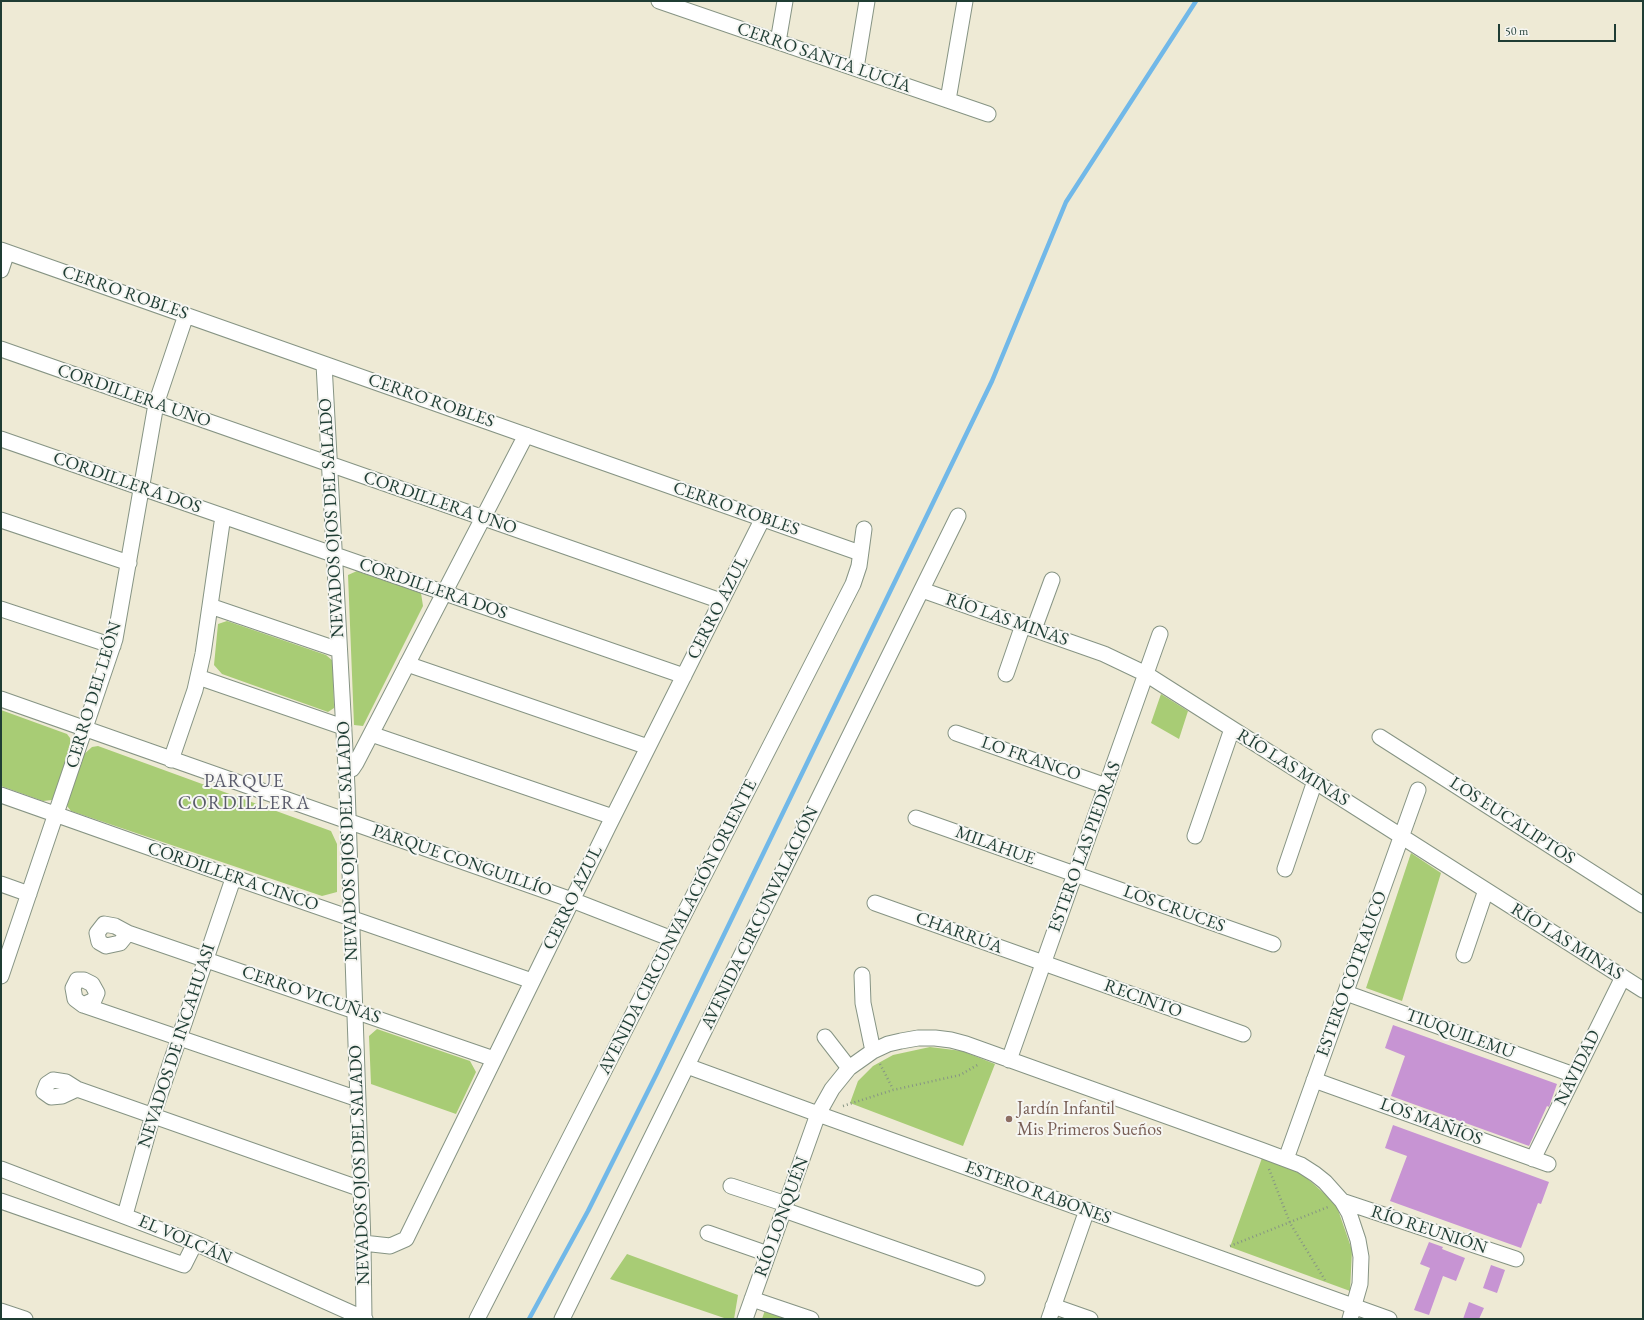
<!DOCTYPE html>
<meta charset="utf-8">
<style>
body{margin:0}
#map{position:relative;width:1644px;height:1320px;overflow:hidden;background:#eeead5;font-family:"EB Garamond",serif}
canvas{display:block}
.frame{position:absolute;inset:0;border:2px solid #1f3d34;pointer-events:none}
.scale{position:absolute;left:1498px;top:24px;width:118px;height:18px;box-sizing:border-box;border:2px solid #1f3d34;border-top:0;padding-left:5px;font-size:12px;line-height:14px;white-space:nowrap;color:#1f3d34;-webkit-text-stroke:3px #f6f6f2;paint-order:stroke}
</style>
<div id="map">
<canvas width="1644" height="1320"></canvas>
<div class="frame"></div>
<div class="scale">50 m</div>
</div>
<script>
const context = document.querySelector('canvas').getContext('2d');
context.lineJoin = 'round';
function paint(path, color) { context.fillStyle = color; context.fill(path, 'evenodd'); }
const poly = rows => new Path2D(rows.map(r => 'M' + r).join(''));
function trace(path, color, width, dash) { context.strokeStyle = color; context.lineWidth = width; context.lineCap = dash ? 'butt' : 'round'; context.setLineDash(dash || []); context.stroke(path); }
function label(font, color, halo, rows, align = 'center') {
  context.font = font + ' "EB Garamond",serif'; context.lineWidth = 4; context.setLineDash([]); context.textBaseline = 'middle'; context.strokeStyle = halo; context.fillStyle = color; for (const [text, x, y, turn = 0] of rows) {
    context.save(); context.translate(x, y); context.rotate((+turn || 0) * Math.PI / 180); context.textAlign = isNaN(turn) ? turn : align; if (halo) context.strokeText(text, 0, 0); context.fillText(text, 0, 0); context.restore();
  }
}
paint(poly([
 [357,571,421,593,423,606,363,726,354,725,348,575],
 [227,621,326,655,333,661,334,708,328,712,222,674,214,665,218,624],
 [1161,694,1188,711,1179,739,1151,723],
 [1,710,67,734,70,738,71,750,57,791,52,800,43,801,1,786],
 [98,746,331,831,337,844,337,892,322,896,71,811,67,806,82,756,92,747],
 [1411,853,1441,873,1402,1001,1366,988],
 [377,1029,470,1061,476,1072,456,1114,371,1084,369,1036],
 [930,1047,962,1051,995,1064,963,1146,850,1103,858,1081,873,1066,893,1055],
 [1262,1158,1300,1172,1336,1204,1352,1250,1350,1291,1230,1247],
 [627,1254,738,1295,734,1319,727,1319,610,1279],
 [765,1310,790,1319,762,1319]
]), '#a8cc75');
trace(poly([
 [529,1319,588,1211,657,1073,992,381,1066,202,1196,1]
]), '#71b8e8', 4.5);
paint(poly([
 [1393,1025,1557,1084,1549,1107,1547,1106,1529,1146,1391,1096,1405,1056,1385,1048],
 [1393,1125,1549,1182,1541,1204,1538,1203,1521,1248,1390,1201,1407,1156,1385,1148],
 [1429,1242,1443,1247,1442,1249,1465,1258,1456,1281,1443,1276,1429,1315,1414,1310,1430,1268,1420,1264],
 [1491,1265,1505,1270,1497,1293,1483,1288],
 [1469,1302,1484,1308,1479,1319,1463,1319]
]), '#c794d3');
const minor = poly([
 [659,1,988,114],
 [778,42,785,1],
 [856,68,867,1],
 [948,100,965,1],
 [1,250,860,553],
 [1,270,7,252],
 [1,349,721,601],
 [324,364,347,787,363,1243,364,1319],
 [1,439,684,676],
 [1,520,129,563],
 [922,590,1104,654,1146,674,1643,990],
 [210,606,339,650],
 [1,609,113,646],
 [1034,629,1052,580],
 [407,664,648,747],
 [1006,674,1023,625],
 [198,677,343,727],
 [1,699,572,900,672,939],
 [956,733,1106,786],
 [371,734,613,817],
 [1380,737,1643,905],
 [171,760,195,690,203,654,223,516],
 [346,771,352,769,356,763,526,435],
 [1,795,227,875,233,879,241,880,532,981],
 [916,818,1273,944],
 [1195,836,1232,729],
 [1285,869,1315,781],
 [1,884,29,894],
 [875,903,1243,1034],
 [128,933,120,943,106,946,99,942,97,933,104,924,115,926,128,933,494,1059],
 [1464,955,1486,890],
 [862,975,863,1003,873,1051],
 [1,976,115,639,156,404,186,315],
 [1346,993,1574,1075],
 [83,1005,94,1000,97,993,92,984,84,980,77,980,73,988,75,999,83,1005,358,1099],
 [825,1037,849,1068],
 [1009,1060,1160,634],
 [687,1066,818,1114,1389,1319],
 [1314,1080,1548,1164],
 [77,1089,62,1096,51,1097,44,1092,47,1084,53,1080,66,1082,77,1089,361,1189],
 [1286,1159,1418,790],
 [1533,1159,1623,977],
 [1,1169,195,1243,365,1319],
 [731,1186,786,1204],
 [1,1201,184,1265,195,1243],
 [1342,1201,1516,1259],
 [784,1210,977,1278],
 [125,1215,153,1115,233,879],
 [708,1233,768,1254],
 [363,1243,390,1246,406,1239,608,827,763,518],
 [752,1299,811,1319],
 [1053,1306,1090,1319],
 [1,1311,25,1319],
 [477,1319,853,584,859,566,864,529],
 [562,1319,958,516],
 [745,1319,818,1114,832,1089,849,1068,873,1051,888,1044,901,1041,918,1038,935,1038,951,1040,966,1044,1261,1150,1301,1165,1315,1174,1325,1182,1342,1201,1349,1213,1358,1240,1361,1257,1360,1284,1350,1319],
 [1049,1319,1087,1210]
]);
trace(minor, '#869484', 17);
trace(poly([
 [880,1064,893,1089],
 [843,1106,893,1090,960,1075,979,1064],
 [1269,1169,1290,1223,1325,1280],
 [1230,1246,1328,1207]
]), '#869484', 2.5, [1, 3]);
trace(minor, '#fff', 15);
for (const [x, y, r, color] of [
 [1009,1119,4,"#8d6e63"]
]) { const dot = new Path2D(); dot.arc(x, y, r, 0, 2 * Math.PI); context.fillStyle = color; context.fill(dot); trace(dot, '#f6f6f2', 1.5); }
label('18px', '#1f3d34', '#f6f6f2', [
 ["CERRO SANTA LUCÍA",824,58,19],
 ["CERRO ROBLES",125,293,19],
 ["CORDILLERA UNO",134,396,19],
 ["CERRO ROBLES",431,401,19],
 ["CORDILLERA DOS",127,483,19],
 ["CORDILLERA UNO",440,503,19],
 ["CERRO ROBLES",736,509,19],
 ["NEVADOS OJOS DEL SALADO",332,518,-93],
 ["CORDILLERA DOS",433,589,19],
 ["CERRO AZUL",718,608,-63],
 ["RÍO LAS MINAS",1007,620,19],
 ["CERRO DEL LEÓN",94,695,-73],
 ["LO FRANCO",1031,759,19],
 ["RÍO LAS MINAS",1293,768,32],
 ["LOS EUCALIPTOS",1512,821,33],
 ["NEVADOS OJOS DEL SALADO",348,841,-92],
 ["MILAHUE",995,846,20],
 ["ESTERO LAS PIEDRAS",1085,847,-70],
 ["PARQUE CONGUILLÍO",462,861,19],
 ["CORDILLERA CINCO",233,877,19],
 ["CERRO AZUL",573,898,-64],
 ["LOS CRUCES",1174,909,20],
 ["AVENIDA CIRCUNVALACIÓN",760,918,-64],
 ["AVENIDA CIRCUNVALACIÓN ORIENTE",678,927,-63],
 ["CHARRÚA",959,933,20],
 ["RÍO LAS MINAS",1567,942,32],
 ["ESTERO COTRAUCO",1352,974,-70],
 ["CERRO VICUÑAS",311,995,19],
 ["RECINTO",1143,999,20],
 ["TIUQUILEMU",1460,1034,20],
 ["NEVADOS DE INCAHUASI",177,1046,-72],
 ["NAVIDAD",1578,1068,-64],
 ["LOS MAÑÍOS",1431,1122,20],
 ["NEVADOS OJOS DEL SALADO",360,1165,-92],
 ["ESTERO RABONES",1038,1193,20],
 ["RÍO LONQUÉN",782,1217,-70],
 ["RÍO REUNIÓN",1429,1230,18],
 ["EL VOLCÁN",185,1240,23]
]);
label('18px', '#785e54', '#f6f6f2', [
 ["Jardín Infantil",1017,1109],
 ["Mis Primeros Sueños",1017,1130]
], 'left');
context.letterSpacing = '1px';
label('19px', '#5a5b6c', '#f6f6f2', [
 ["PARQUE",244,782],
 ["CORDILLERA",244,804]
]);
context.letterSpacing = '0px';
</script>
